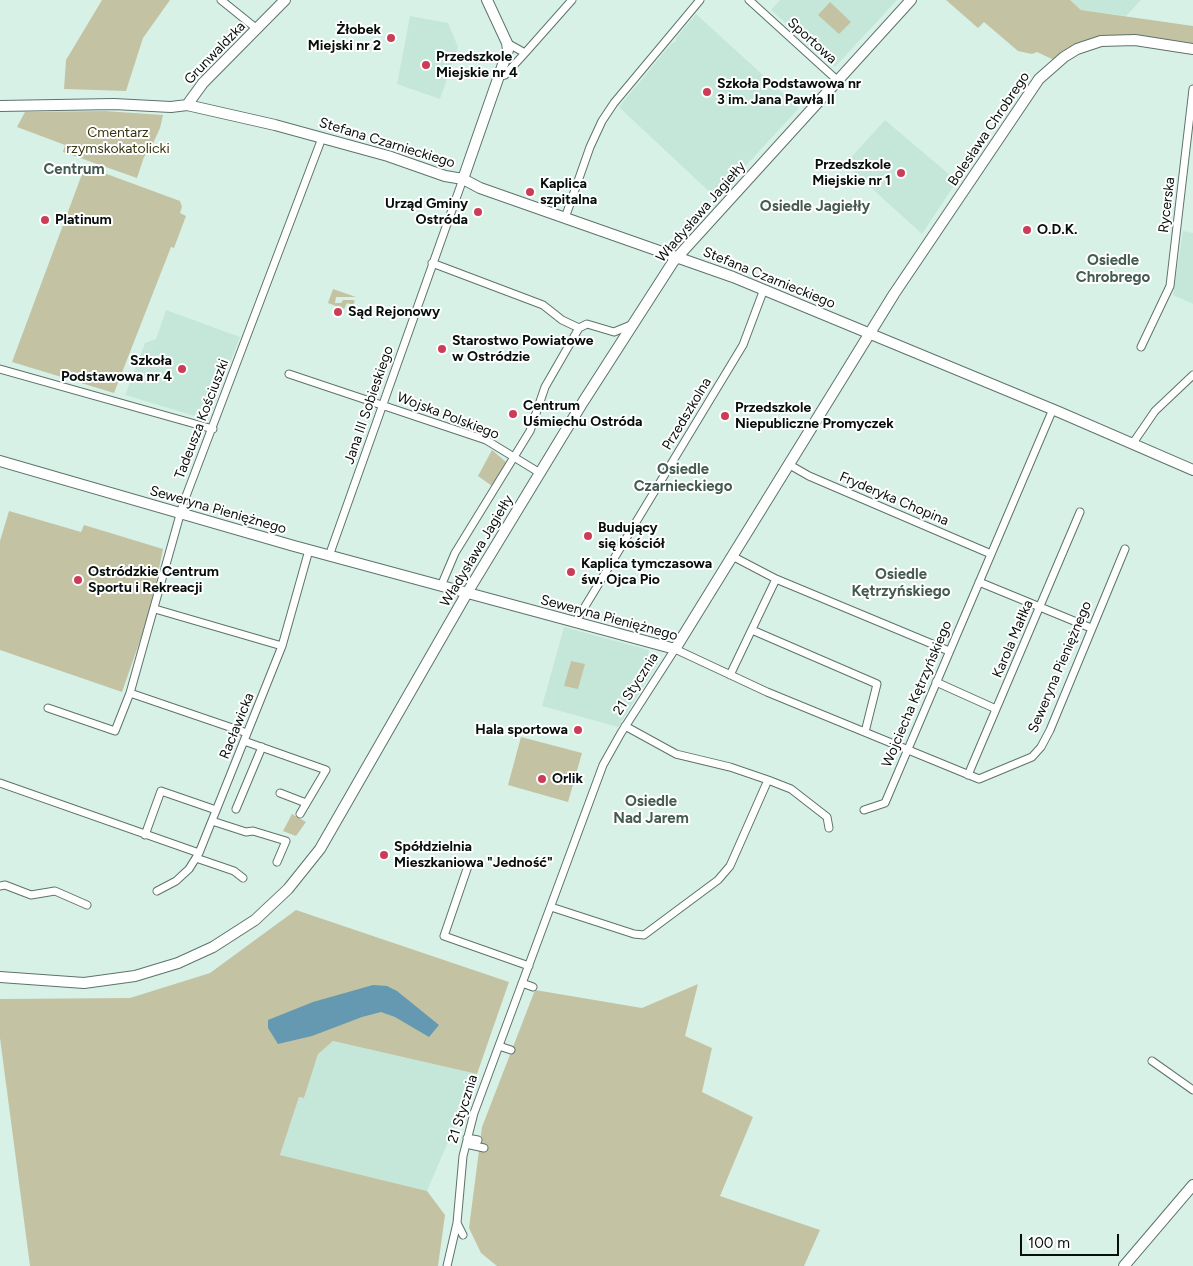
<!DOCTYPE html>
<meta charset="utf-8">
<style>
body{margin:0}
#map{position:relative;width:1193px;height:1266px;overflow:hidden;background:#d8f1e7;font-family:Figtree,sans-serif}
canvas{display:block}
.scale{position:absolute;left:1020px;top:1234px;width:99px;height:22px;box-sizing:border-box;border:2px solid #070f0c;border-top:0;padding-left:6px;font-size:15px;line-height:18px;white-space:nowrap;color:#070f0c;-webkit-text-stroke:4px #fff;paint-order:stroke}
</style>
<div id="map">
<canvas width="1193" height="1266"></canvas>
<div class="scale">100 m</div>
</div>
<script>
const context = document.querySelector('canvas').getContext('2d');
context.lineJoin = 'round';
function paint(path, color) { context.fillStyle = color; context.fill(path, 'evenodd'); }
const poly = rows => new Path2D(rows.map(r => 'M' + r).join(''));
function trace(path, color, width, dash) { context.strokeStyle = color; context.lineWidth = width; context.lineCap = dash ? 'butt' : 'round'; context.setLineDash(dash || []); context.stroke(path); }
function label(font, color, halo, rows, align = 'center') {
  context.font = font + ' Figtree,sans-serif'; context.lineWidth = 4; context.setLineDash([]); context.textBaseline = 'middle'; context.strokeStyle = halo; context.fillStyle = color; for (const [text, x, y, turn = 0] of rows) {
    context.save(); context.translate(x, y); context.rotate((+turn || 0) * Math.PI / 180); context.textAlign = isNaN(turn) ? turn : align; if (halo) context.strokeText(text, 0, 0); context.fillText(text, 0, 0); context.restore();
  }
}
paint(poly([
 [780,0,897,0,835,67,771,10],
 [1070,0,1141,0,1126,16,1081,10],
 [696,14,799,108,716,198,619,107,670,45,676,41,676,38],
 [410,16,448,23,458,47,440,99,397,84],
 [885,120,957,181,922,234,845,164],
 [1183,231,1193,233,1193,304,1173,295],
 [166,310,240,337,208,420,125,395,145,343,156,339],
 [564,627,649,650,648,656,658,663,618,727,542,706],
 [333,1041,477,1074,427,1191,280,1155,299,1097,304,1098,318,1053]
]), '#c5e7d9');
paint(poly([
 [102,0,170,0,143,38,126,91,64,89,66,60],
 [946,0,1070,0,1081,10,1193,26,1193,46,1128,37,1054,60,1037,52,1032,54,1018,51,984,22,978,28],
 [830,2,851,22,839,34,818,15],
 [105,111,163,115,160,128,151,148,144,157,137,178,63,152,65,145,17,127,25,112],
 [85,166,180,201,182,207,180,213,186,216,174,248,171,247,114,393,12,362],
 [333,289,356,297,336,297,335,303,341,303,343,300,353,300,355,301,353,305,347,303,344,309,328,303],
 [492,450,506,462,492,486,478,476],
 [9,511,81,532,84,525,163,549,150,612,122,692,0,650,0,541],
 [571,661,585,664,578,689,564,686],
 [521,737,582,753,568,802,508,785],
 [292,814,306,822,296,836,283,831],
 [296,910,509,982,477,1074,333,1041,318,1054,304,1098,299,1097,280,1155,427,1191,445,1215,438,1266,30,1266,0,1038,0,999,130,998,210,973],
 [698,984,685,1036,712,1048,702,1092,753,1117,720,1196,820,1230,804,1266,497,1266,481,1253,469,1228,482,1127,535,990,642,1008]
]), '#c3c3a4');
paint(poly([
 [373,985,387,986,397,991,439,1025,429,1037,395,1017,381,1012,362,1017,312,1036,278,1044,268,1028,268,1020,313,1002]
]), '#6598b1');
const street = poly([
 [221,0,257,29],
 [749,0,837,80],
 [525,53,572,0],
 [500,76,505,75,525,53,507,43],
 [565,218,590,147,602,121,614,103,700,0],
 [432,263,543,305,562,320,579,328,545,387,530,431,455,553,441,586],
 [579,328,587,324,614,332,631,325],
 [1141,347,1170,286,1193,89],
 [0,369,213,429],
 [289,374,486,440,540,473],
 [1133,443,1155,411,1193,375],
 [788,464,809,476,991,554],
 [329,556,463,179],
 [732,556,776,579,949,651],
 [979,582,1091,628],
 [155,609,282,646],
 [575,623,743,345,764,289],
 [752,630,877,684,865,732],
 [730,675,776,579],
 [936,682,996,709],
 [130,693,247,733],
 [48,708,115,731,130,693,183,504,322,138],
 [244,741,326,770,300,814],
 [968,775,1080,512],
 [768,780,791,789,827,817,829,828],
 [0,783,199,853],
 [280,793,306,803],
 [236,809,262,747],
 [864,810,885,803,1053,409],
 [212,821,246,832,253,831,286,841,277,862],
 [145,835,161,791,216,810],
 [196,858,234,871,243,878],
 [468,866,444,936,529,966],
 [0,886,5,885,31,895,55,891,87,905],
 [157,891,176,881,189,869,199,853,282,646,309,550],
 [551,907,634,934,644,935,718,880,730,866,768,780,730,767,676,754,625,726],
 [522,983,533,987],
 [499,1046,511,1050],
 [1152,1061,1193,1090],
 [467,1138,478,1140],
 [466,1144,484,1148],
 [457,1223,463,1235],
 [447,1266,457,1223,463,1156,474,1113,603,765,621,733,675,649,767,692,979,779,1032,757,1041,747,1050,730,1125,549]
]);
const secondary = poly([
 [187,105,203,83,285,0],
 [0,106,114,104,171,107,187,105,275,125,388,156,445,176,463,179,480,188,733,277,1059,412,1193,470],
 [463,179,508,50,507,43,487,0],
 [0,461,294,546,675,649,894,294,1039,79,1064,57,1077,49,1101,41,1135,40,1193,49],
 [0,977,84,983,135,976,178,963,213,947,255,920,288,889,320,849,467,593,583,402,673,262,911,0],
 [1124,1266,1193,1185]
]);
trace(street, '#5d736a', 9);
trace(secondary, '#5d736a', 12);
trace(street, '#fff', 7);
trace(secondary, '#fff', 10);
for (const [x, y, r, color] of [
 [391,38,5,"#cd3c57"],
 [426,65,5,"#cd3c57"],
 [707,92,5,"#cd3c57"],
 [901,173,5,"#cd3c57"],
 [530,192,5,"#cd3c57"],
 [478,212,5,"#cd3c57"],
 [45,220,5,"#cd3c57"],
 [1027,230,5,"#cd3c57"],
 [338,312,5,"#cd3c57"],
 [442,349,5,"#cd3c57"],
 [182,369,5,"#cd3c57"],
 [513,414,5,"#cd3c57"],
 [725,416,5,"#cd3c57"],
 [588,536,5,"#cd3c57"],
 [571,572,5,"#cd3c57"],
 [78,580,5,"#cd3c57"],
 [578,730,5,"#cd3c57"],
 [542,779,5,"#cd3c57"],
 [384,855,5,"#cd3c57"]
]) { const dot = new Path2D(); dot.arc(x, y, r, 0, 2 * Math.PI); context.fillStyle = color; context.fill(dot); trace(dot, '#fff', 2); }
label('bold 14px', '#070f0c', '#fff', [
 ["Żłobek",381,30,"right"],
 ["Miejski nr 2",381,46,"right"],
 ["Przedszkole",436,57],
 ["Miejskie nr 4",436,73],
 ["Szkoła Podstawowa nr",717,84],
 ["3 im. Jana Pawła II",717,100],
 ["Przedszkole",891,165,"right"],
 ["Miejskie nr 1",891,181,"right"],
 ["Kaplica",540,184],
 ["szpitalna",540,200],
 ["Urząd Gminy",468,204,"right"],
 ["Ostróda",468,220,"right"],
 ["Platinum",55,220],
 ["O.D.K.",1037,230],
 ["Sąd Rejonowy",348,312],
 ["Starostwo Powiatowe",452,341],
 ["w Ostródzie",452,357],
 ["Szkoła",172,361,"right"],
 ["Podstawowa nr 4",172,377,"right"],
 ["Centrum",523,406],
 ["Uśmiechu Ostróda",523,422],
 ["Przedszkole",735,408],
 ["Niepubliczne Promyczek",735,424],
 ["Budujący",598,528],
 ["się kościół",598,544],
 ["Kaplica tymczasowa",581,564],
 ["św. Ojca Pio",581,580],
 ["Ostródzkie Centrum",88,572],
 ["Sportu i Rekreacji",88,588],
 ["Hala sportowa",568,730,"right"],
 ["Orlik",552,779],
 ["Spółdzielnia",394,847],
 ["Mieszkaniowa \"Jedność\"",394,863]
], 'left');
label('14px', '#070f0c', '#fff', [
 ["Sportowa",812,41,42],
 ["Grunwaldzka",215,53,-46],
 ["Bolesława Chrobrego",989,129,-56],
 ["Stefana Czarnieckiego",387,143,17],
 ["Rycerska",1167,205,-83],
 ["Władysława Jagiełły",701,212,-49],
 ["Stefana Czarnieckiego",769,278,22],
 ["Jana III Sobieskiego",369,405,-71],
 ["Przedszkolna",687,414,-59],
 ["Wojska Polskiego",448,416,21],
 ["Tadeusza Kościuszki",202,419,-69],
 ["Fryderyka Chopina",894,499,23],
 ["Seweryna Pieniężnego",218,510,16],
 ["Władysława Jagiełły",477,551,-59],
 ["Seweryna Pieniężnego",609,618,15],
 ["Karola Małłka",1013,639,-67],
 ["Seweryna Pieniężnego",1060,667,-67],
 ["21 Stycznia",636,684,-57],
 ["Wojciecha Kętrzyńskiego",917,694,-67],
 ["Racławicka",237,726,-68],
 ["21 Stycznia",463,1109,-73]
]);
label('14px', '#35340c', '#fff', [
 ["Cmentarz",118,133],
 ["rzymskokatolicki",118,149]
]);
label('bold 15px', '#455b52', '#fff', [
 ["Centrum",74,170],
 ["Osiedle Jagiełły",815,207],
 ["Osiedle",1113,261],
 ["Chrobrego",1113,278],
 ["Osiedle",683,470],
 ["Czarnieckiego",683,487],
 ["Osiedle",901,575],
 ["Kętrzyńskiego",901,592],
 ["Osiedle",651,802],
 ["Nad Jarem",651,819]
]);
</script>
